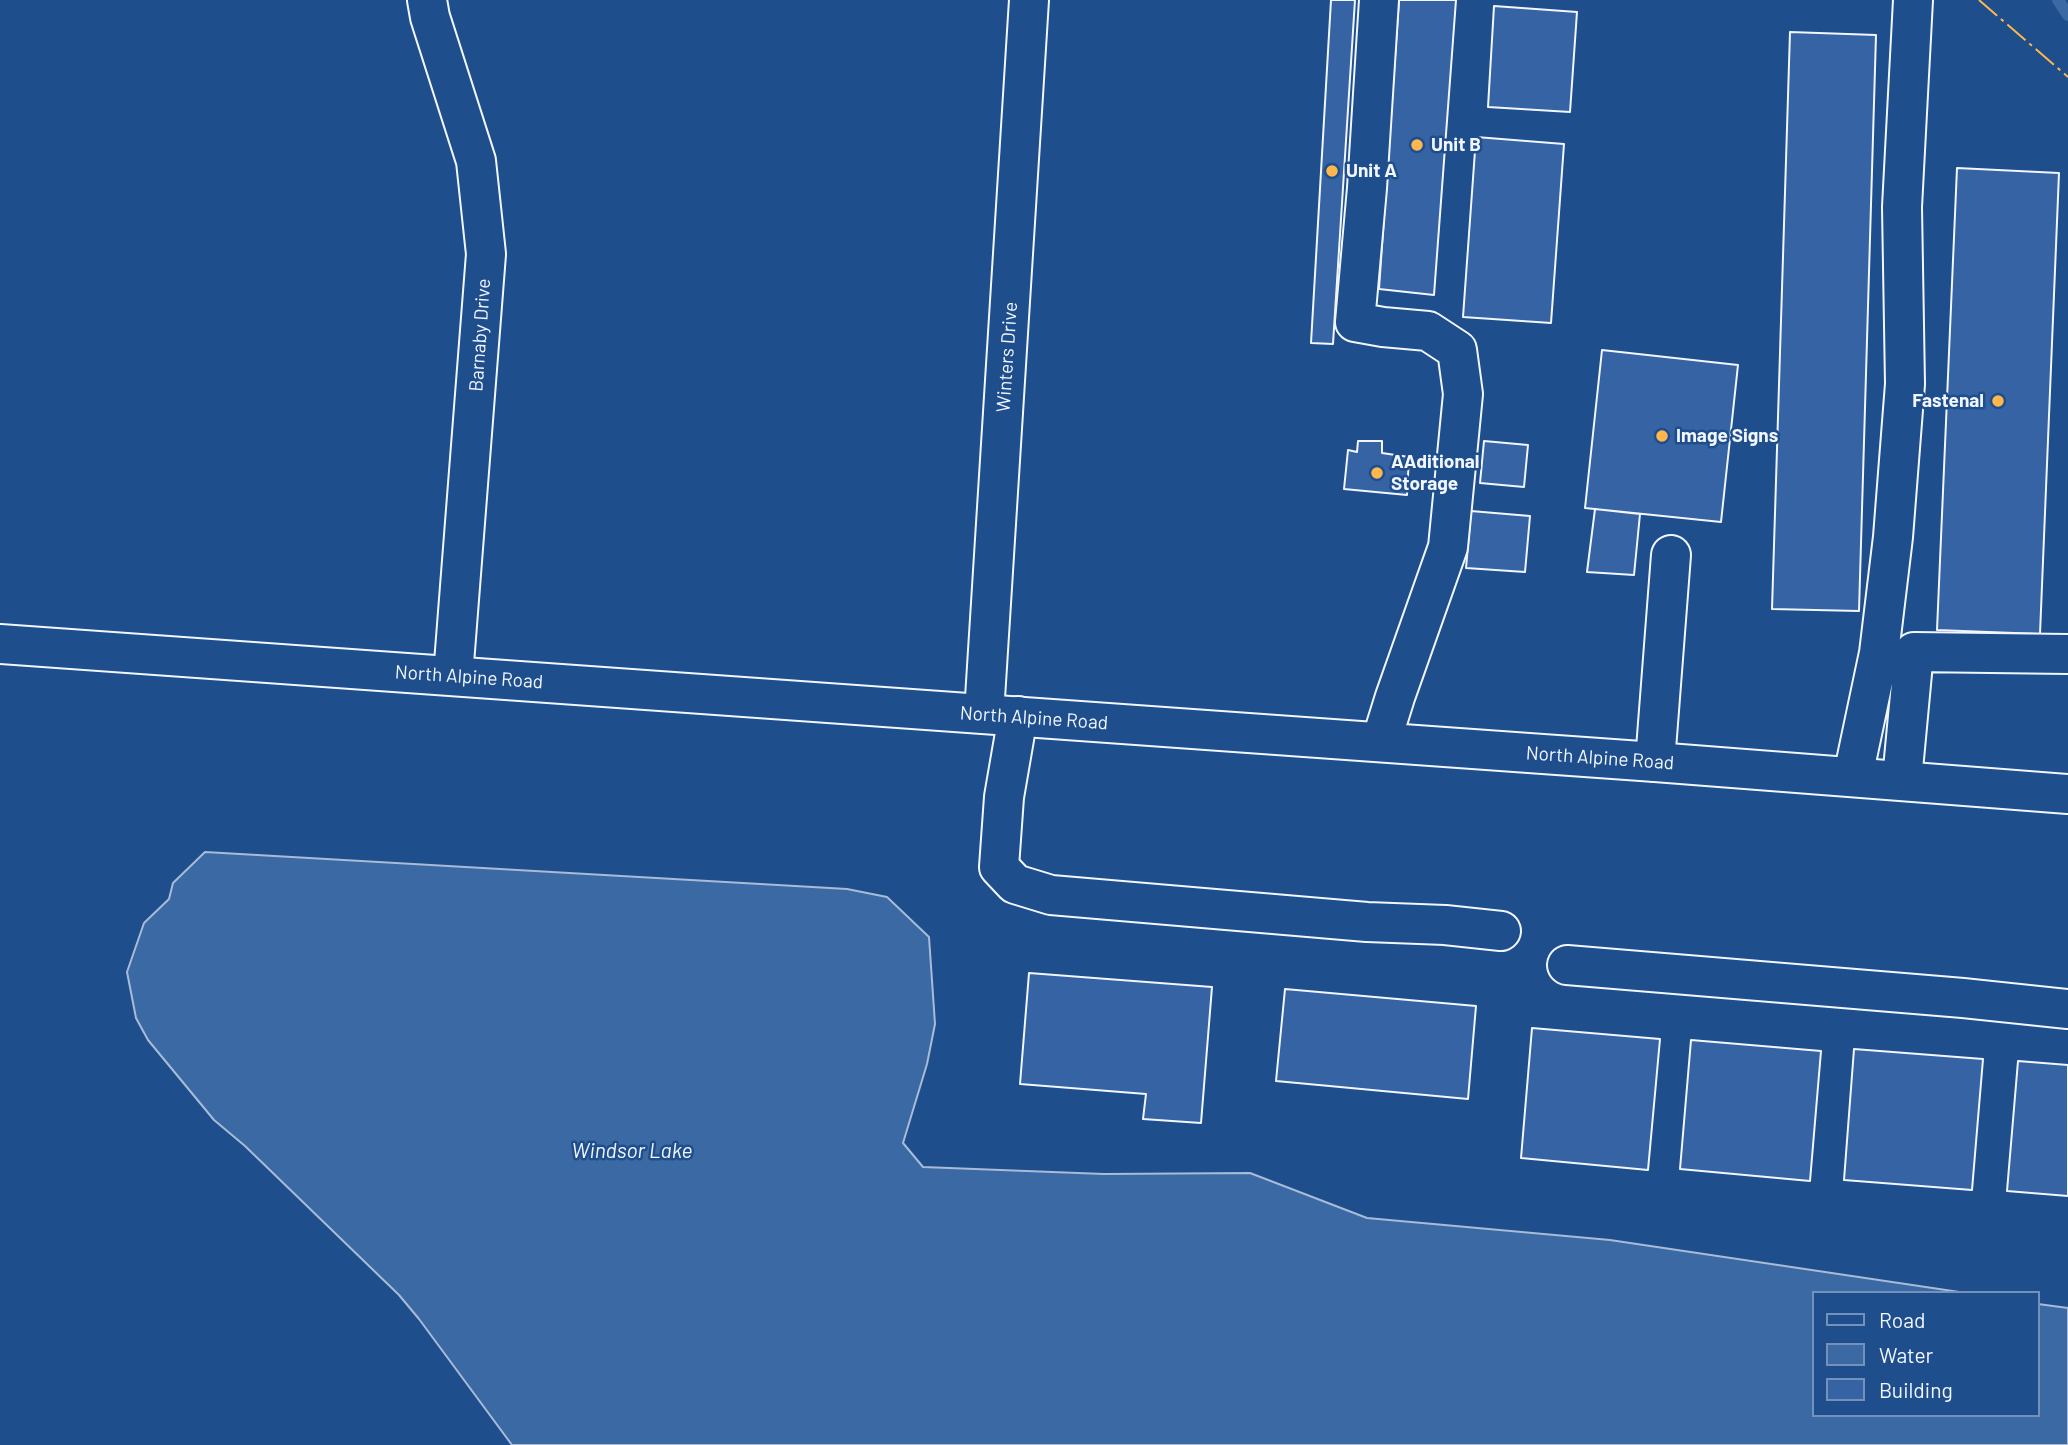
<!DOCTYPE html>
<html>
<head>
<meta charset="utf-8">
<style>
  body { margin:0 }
  #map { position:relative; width:2068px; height:1445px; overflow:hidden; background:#1f4e8c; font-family:Barlow,sans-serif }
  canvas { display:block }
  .legend { position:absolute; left:1812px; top:1291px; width:228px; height:126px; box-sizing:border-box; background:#1f4e8c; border:2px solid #7391ba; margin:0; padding:9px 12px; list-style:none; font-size:21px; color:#f2f6ff }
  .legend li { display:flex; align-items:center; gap:14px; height:35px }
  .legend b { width:35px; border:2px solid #7391ba }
</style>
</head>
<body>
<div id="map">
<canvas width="2068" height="1445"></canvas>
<ul class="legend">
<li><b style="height:9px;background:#1f4e8c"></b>Road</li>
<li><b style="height:19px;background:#3b69a3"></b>Water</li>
<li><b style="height:19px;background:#3563a3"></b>Building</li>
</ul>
</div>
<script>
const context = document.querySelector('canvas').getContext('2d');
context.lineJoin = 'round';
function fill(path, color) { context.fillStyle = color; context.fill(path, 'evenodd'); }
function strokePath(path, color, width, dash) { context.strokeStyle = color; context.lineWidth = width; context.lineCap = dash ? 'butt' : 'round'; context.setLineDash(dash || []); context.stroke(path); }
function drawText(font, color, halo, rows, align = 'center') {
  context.font = font + ' Barlow,sans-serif'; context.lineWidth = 5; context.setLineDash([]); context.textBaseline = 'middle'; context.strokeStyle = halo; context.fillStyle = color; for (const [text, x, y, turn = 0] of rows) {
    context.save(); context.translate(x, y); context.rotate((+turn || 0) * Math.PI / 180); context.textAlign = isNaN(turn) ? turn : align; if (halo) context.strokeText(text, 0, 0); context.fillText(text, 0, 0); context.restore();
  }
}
const water = new Path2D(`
  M205,852L847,889L887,897L929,937L935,1024L927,1064L903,1143L923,1167L1104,1174L1250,1173L1367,1218L1610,1240L1966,1293H1814V1415H2038V1304L2068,1308V1445H512L419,1319L399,1295L245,1146L214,1120L148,1040L136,1018L127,972L144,923L169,899L173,883Z`);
fill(water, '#3b69a3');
strokePath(water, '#a8bbd7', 2);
strokePath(new Path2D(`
  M2058,0L2068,15`), '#3b69a3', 12);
const building = new Path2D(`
  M1331,0H1355L1333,344L1311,343Z
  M1399,0H1456L1434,295L1379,289Z
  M1494,6L1577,12L1570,112L1488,107Z
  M1790,32L1876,35L1859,611L1772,609Z
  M1476,137L1564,144L1551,323L1463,317Z
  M1957,168L2059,173L2040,634L1937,630Z
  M1602,350L1738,365L1721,522L1585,508Z
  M1358,441H1382V453L1409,457L1407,495L1344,489L1348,450L1357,452Z
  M1484,441L1528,445L1524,487L1480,483Z
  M1595,509L1640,514L1634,575L1587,572Z
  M1471,511L1530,516L1525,572L1466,568Z
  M1029,973L1212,987L1201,1123L1143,1119L1146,1094L1020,1084Z
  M1285,989L1476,1006L1468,1099L1276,1081Z
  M1532,1028L1660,1039L1648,1170L1521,1158Z
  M1691,1040L1821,1051L1810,1181L1680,1169Z
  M1854,1049L1983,1059L1972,1190L1844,1180Z
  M2018,1061L2068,1065V1196L2007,1191Z`);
fill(building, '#3563a3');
strokePath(building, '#f2f6ff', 2);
const minor = new Path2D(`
  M427,0L430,17L476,161L486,254L453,676
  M1379,0L1367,188L1355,322L1383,327L1428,331L1457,350L1463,394L1448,547L1395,697L1381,742
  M984,714L1029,0
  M1018,716L1004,797L999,867L1015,884L1051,895L1367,922L1445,925L1501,931
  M1655,762L1671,555
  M1853,776L1879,653L1893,537L1905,384L1902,207L1913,0
  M1902,780L1914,652L2068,654
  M1567,965L1963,998L2068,1009`);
const major = new Path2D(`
  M0,644L1655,762L2068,794`);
strokePath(minor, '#f2f6ff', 42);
strokePath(major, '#f2f6ff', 42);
strokePath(minor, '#1f4e8c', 38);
strokePath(major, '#1f4e8c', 38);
strokePath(new Path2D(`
  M1979,0L2068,77`), '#ffb74d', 2, [24, 5, 3.5, 5]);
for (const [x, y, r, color] of [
  [1417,145,7,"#ffb74d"],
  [1332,171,7,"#ffb74d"],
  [1998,401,7,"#ffb74d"],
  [1662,436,7,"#ffb74d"],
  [1377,473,7,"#ffb74d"]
]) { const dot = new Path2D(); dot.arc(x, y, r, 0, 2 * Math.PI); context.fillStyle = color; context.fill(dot); strokePath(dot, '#1f4e8c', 2.5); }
drawText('bold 19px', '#f2f6ff', '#1f4e8c', [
  ["Unit B",1431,145],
  ["Unit A",1346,171],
  ["Fastenal",1984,401,"right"],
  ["Image Signs",1676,436],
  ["AAditional",1391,462],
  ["Storage",1391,484]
], 'left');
drawText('19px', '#f2f6ff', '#1f4e8c', [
  ["Barnaby Drive",480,335,-86],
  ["Winters Drive",1007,357,-86],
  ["North Alpine Road",469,677,4],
  ["North Alpine Road",1034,718,4],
  ["North Alpine Road",1600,758,4]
]);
drawText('italic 21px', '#f2f6ff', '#1f4e8c', [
  ["Windsor Lake",632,1151]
]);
</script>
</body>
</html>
